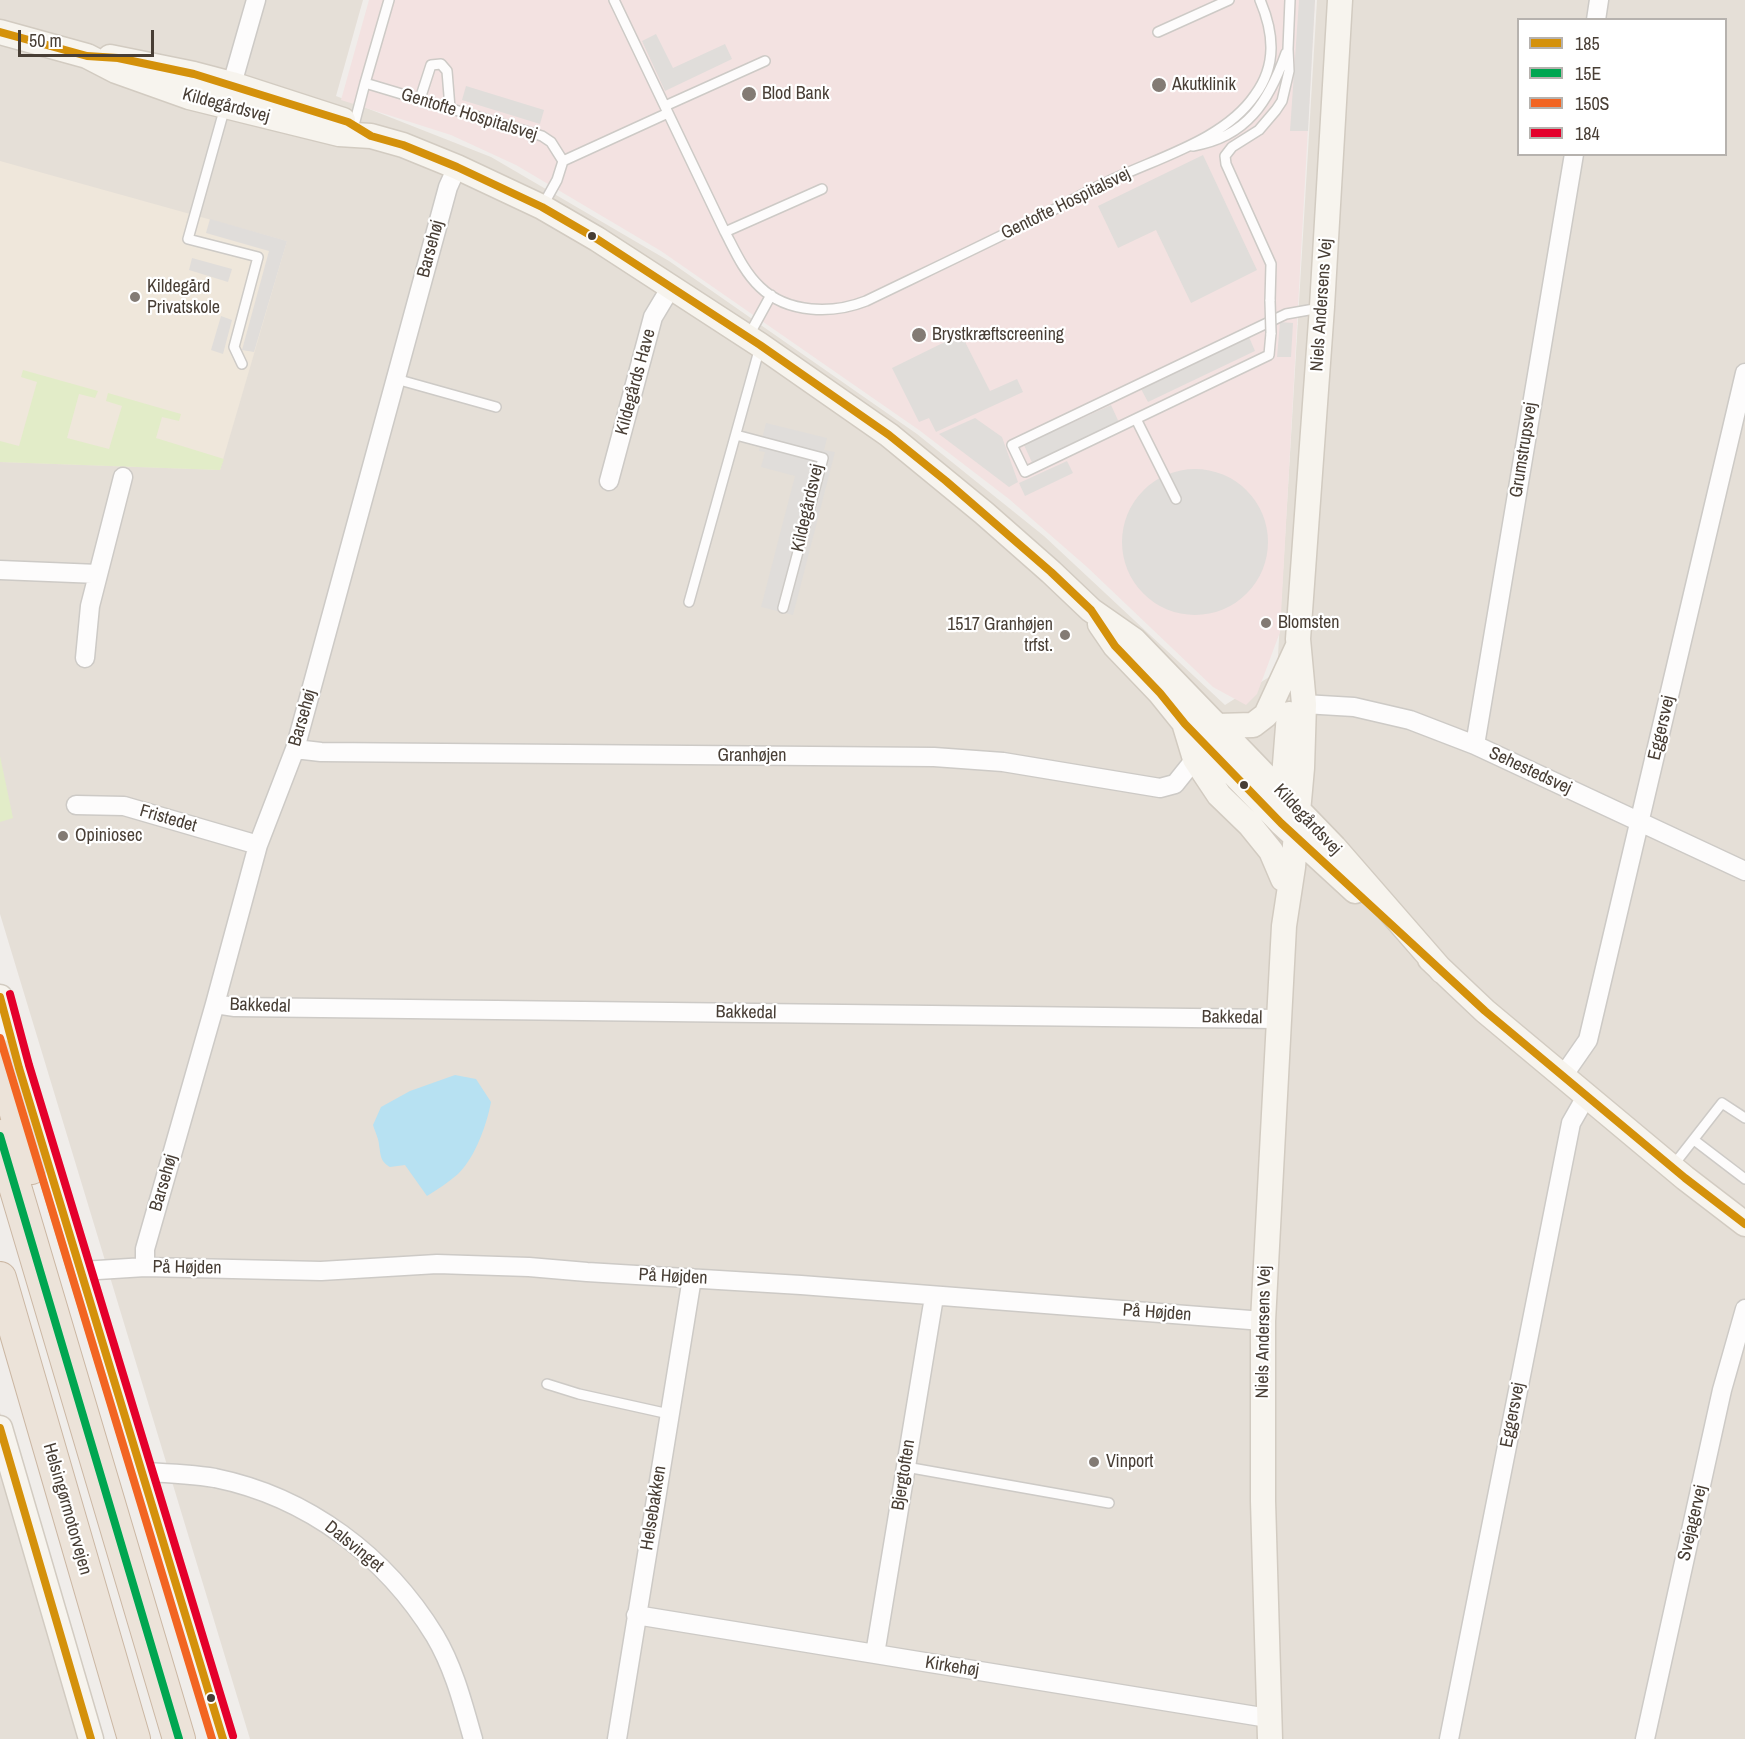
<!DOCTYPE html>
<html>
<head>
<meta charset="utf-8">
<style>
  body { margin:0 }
  #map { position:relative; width:1745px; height:1739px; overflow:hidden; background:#f0edea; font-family:"Archivo Narrow",sans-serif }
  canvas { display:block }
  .legend { position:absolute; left:1517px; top:18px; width:210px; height:138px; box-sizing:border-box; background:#fff; border:2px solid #b6b2ae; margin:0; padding:8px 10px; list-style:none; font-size:18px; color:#483e35 }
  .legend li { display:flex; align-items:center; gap:12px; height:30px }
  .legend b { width:30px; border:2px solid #b6b2ae }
  .scale { position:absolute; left:18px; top:30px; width:136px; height:27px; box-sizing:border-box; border:3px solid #483e35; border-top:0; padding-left:8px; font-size:18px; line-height:21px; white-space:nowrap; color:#483e35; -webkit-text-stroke:4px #fff; paint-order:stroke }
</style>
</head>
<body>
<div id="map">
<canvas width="1745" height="1739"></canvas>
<ul class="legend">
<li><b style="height:8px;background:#d4910b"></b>185</li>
<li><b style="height:8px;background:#00a651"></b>15E</li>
<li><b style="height:8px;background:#f26522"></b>150S</li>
<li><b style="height:8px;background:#e4002b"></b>184</li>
</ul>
<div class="scale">50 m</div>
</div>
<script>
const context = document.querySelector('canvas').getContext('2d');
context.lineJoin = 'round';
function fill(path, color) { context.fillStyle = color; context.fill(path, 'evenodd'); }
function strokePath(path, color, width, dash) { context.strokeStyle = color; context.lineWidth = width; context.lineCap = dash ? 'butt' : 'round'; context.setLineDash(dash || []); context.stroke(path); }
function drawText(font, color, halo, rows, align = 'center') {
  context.font = font + ' "Archivo Narrow",sans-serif'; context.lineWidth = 4.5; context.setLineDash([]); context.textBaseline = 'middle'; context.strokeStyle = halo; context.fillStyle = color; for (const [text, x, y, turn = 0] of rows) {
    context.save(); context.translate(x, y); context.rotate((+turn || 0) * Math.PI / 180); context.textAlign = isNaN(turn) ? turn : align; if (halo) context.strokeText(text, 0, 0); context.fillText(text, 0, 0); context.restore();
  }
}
fill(new Path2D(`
  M0,0H363L336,96L491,157L669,261L917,434L1044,536L1225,705L1277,672L1317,0H1745V1739H250L0,914ZM1518,20H1726V154H1518Z
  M0,1412L88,1739H0Z`), '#e5dfd7');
fill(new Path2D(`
  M0,161L287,241L220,470L0,462Z`), '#efe7db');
fill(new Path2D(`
  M369,0H1315L1280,632L1257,694L1246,705L1213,687L1087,567L1009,499L919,430L661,251L516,165L451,135L341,100Z`), '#f3e2e1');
fill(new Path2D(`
  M23,370L98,391L95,398L79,394L67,438L109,449L122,406L106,401L108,393L181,414L179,421L162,417L156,438L224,459L220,470L0,462V441L19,446L37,382L21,377Z
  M0,756L13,818L0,822Z`), '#e2ecc8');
fill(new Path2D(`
  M1299,0H1315L1308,131H1290Z
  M656,34L673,68L725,44L732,59L665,91L642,41Z
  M466,86L544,110L540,124L462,100Z
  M1203,155L1257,270L1191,303L1156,230L1118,248L1098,206Z
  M210,219L287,241L254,352L242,350L269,251L206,233Z
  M192,258L232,269L228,282L189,270Z
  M221,316L232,320L223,354L211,350Z
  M1280,322L1293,323L1291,357H1277Z
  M961,334L990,391L1017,379L1023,392L936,432L929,418L919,422L892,368Z
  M1249,337L1255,351L1148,402L1141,389Z
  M1111,405L1122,429L1035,469L1024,445Z
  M975,418L1002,437L1018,482L1009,487L939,434Z
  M766,423L827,438L824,450L835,452L793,615L761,607L795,476L761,467L765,452L759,451Z
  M1067,461L1073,473L1025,496L1019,483Z
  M1122 542a73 73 0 1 1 146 0a73 73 0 1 1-146 0Z`), '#e0ddda');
fill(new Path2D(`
  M455,1075L476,1079L491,1102C487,1124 475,1158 458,1174C449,1182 438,1189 427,1196L405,1165L390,1167C380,1161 381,1156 379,1145C379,1139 375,1132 373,1125L381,1107L410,1091Z`), '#b7e1f2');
const lane = new Path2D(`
  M389,0L365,83L542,136L551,142L563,161
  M614,0L725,232C735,251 744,272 760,287C788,314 833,314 866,301C924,273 981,246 1039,217C1061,207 1082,194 1103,184C1152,159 1223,142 1255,95C1277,65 1274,33 1260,0
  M1158,32L1229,0
  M420,99L431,65L441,64L447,71L450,108
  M665,106L765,61
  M225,107L188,239L258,257L234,347L242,364
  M354,125L365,83
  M1193,146C1247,137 1269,101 1286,53
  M563,161L668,113
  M542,207L557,180L563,161
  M725,232L822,189
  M1270,301L1271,264L1226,164L1225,156L1232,147L1259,130L1276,110L1282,101L1289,71L1288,49L1290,0
  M1271,333L1269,355L1025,472L1012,445L1286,314L1320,308
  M748,337L771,295
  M396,379L496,407
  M1136,419L1176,499
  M736,435L823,458L783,608
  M689,602L760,347
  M1694,1140L1745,1179
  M1672,1167L1722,1103L1745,1118
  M547,1384L579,1394L669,1414
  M906,1467L1109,1503`);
const street = new Path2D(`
  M1596,20L1599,0
  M232,84L256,0
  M609,481L653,317L671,287
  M0,570L98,574
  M85,658L90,606L123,477
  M1304,704L1354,707L1410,720L1475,745L1745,871
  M1475,745L1574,154
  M295,749L321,752L934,757L1003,762L1160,788L1175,784L1195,759
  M76,805L124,806L258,845
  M215,1004L235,1007L1278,1019
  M1563,1076L1588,1040L1745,373
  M145,1267V1249L215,1004L258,845L295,749L448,187L457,167
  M82,1271L145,1267L321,1271L437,1264L529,1267L587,1272L801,1285L1263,1321
  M142,1472C166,1473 191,1474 215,1478C308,1497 386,1556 435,1636C454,1668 463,1704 473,1739
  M636,1615L1268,1718
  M875,1654L934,1297
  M617,1739L692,1278
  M1449,1739L1571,1123L1587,1095
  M1645,1739L1722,1390L1745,1309`);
const secondary = new Path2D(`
  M0,32L87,56L116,71L189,97L339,134L371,136L403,145L457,167L542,207L597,239L760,345L889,435L984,513L1051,572L1091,610L1134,640L1334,847L1442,971
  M110,57L194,74L232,84L343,120
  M1100,624L1115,646L1160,693L1185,724L1281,823L1355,891
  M1185,726L1195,759L1219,795L1250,825L1271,851L1283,879
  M1217,726L1253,725L1266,715L1297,648
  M1282,802L1289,714
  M1430,959L1485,1011L1685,1178L1745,1224
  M0,997L19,1068L223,1739
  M0,1428L91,1739
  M1270,1739L1263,1501V1321L1284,926L1293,867L1302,768L1304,704L1298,639L1322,307L1340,0`);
const highway = new Path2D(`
  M0,1055L31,1168
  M0,1136L179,1739
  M0,1278L134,1739`);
strokePath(lane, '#cdcac6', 12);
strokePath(street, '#cdcac6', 21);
strokePath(secondary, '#d2cbc1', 27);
strokePath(highway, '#cbb7a3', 34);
strokePath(lane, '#fdfcfc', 9);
strokePath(street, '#fdfcfc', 18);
strokePath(secondary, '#f7f4ee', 24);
strokePath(highway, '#ece3d9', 32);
const laneBridge = new Path2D(`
  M1270,301L1271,333`);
strokePath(laneBridge, '#cdcac6', 12, []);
strokePath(laneBridge, '#fdfcfc', 9);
strokePath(new Path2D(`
  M0,32L87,56L118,58L194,74L348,122L371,136L403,145L457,167L542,207L597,239L760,345L889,435L946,481L1051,572L1091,610L1115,646L1160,693L1185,724L1281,823L1485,1011L1685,1178L1745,1224
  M0,997L19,1068L223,1739
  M0,1428L91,1739`), '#d4910b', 8);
strokePath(new Path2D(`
  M0,1136L179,1739`), '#00a651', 8);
strokePath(new Path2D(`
  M0,1038L212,1739`), '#f26522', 8);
strokePath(new Path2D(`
  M10,994L29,1065L233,1736`), '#e4002b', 8);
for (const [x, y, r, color] of [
  [1159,85,8,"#837b74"],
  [749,94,8,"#837b74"],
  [592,236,5,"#483e35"],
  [135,297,6,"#837b74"],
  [919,335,8,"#837b74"],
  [1266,623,6,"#837b74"],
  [1065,635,6,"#837b74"],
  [1244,785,5,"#483e35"],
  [63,836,6,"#837b74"],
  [1094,1462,6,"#837b74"],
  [211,1698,5,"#483e35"]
]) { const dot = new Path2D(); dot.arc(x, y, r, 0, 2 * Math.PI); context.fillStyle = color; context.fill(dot); strokePath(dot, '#fff', 2); }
drawText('18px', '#483e35', '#fff', [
  ["Akutklinik",1172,85],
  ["Blod Bank",762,94],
  ["Kildegård",147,287],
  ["Privatskole",147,308],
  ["Brystkræftscreening",932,335],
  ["Blomsten",1278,623],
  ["1517 Granhøjen",1053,625,"right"],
  ["trfst.",1053,646,"right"],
  ["Opiniosec",75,836],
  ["Vinport",1106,1462]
], 'left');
drawText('18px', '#483e35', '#fff', [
  ["Kildegårdsvej",226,106,15],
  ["Gentofte Hospitalsvej",469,115,17],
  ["Gentofte Hospitalsvej",1066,204,-26],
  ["Barsehøj",431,249,-75],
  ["Niels Andersens Vej",1322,305,-86],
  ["Kildegårds Have",636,382,-75],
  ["Grumstrupsvej",1524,450,-81],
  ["Kildegårdsvej",808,508,-77],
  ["Barsehøj",303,718,-74],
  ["Eggersvej",1662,728,-77],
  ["Granhøjen",752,756],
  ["Sehestedsvej",1530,771,25],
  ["Fristedet",168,819,16],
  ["Kildegårdsvej",1307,820,47],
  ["Bakkedal",260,1006,2],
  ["Bakkedal",746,1013,1],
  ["Bakkedal",1232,1018,1],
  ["Barsehøj",164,1183,-74],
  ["På Højden",187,1268,1],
  ["På Højden",673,1277,3],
  ["På Højden",1157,1313,4],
  ["Niels Andersens Vej",1264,1332,-89],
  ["Eggersvej",1513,1415,-79],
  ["Bjergtoften",904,1475,-81],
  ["Helsebakken",654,1508,-81],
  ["Helsingørmotorvejen",67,1509,74],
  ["Svejagervej",1693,1523,-77],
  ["Dalsvinget",354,1547,39],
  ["Kirkehøj",952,1667,9]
]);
</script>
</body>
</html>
